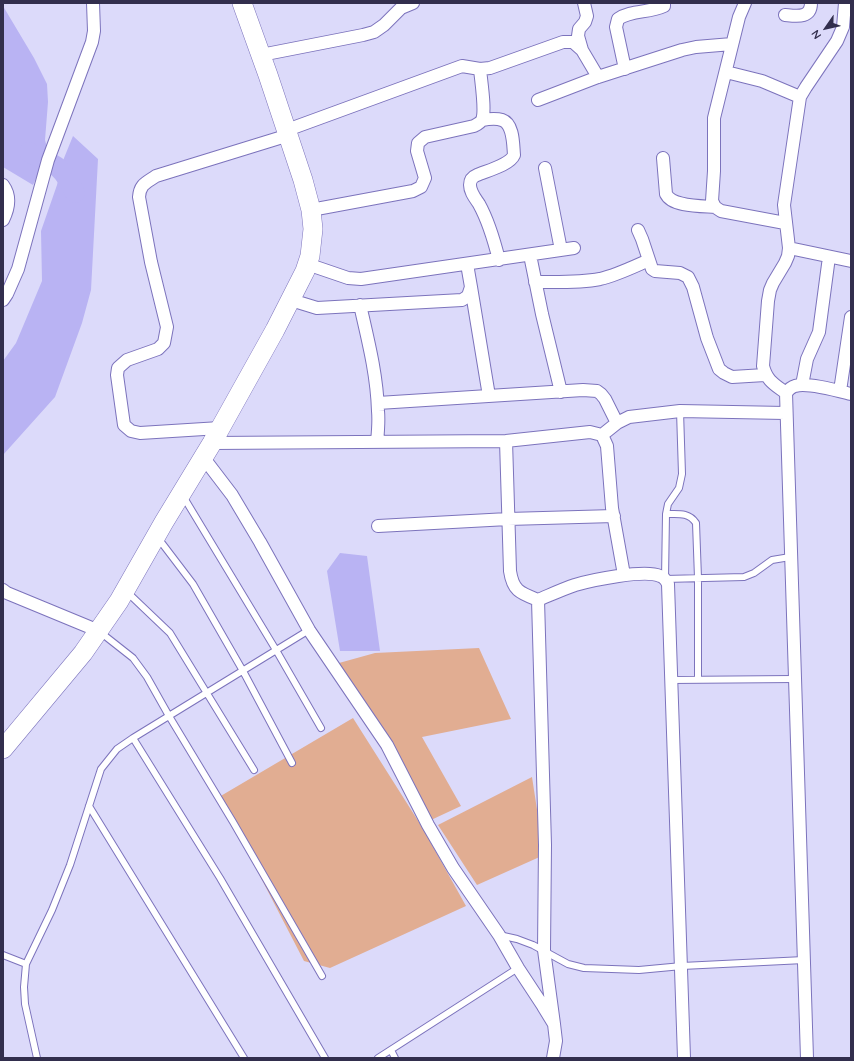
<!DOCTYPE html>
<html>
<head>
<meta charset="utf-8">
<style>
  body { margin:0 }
  #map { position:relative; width:854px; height:1061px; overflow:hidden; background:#dcdafa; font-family:Quicksand,sans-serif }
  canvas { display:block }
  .frame { position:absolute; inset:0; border:4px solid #322e4d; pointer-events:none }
  .north { position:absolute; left:806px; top:8px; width:40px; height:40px; -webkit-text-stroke:3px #dcdafa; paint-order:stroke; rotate:236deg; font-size:11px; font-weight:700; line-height:16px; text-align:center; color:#322e4d }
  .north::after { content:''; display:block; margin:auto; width:14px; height:18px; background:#322e4d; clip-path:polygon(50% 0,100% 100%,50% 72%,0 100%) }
</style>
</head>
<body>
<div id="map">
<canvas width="854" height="1061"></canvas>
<div class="frame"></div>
<div class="north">N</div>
</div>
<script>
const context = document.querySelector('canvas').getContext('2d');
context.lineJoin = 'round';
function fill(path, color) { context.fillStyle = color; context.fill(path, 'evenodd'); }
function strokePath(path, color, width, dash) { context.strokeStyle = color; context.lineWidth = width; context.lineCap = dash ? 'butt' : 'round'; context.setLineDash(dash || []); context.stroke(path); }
fill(new Path2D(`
  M479,648L511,719L422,737L461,806L431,820L350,691L339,663L375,653Z
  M353,718L422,827L466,906L330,968L304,961L219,797Z
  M532,777L544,855L477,885L438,825Z`), '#e1ad92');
fill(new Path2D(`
  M3,6L34,58L47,84L48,102L45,140L48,151L33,185L3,167Z
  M73,136L98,159L91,290L82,323L55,397L3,455V361L16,343L42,281L41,231L57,185L62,163Z
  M340,553L367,556L380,651H340L327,571Z`), '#b9b3f3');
strokePath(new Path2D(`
  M29,152L32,154C57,165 63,167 75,193`), '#b9b3f3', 20);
const service = new Path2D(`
  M680,411L682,474L679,488L668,504L666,514L665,579L744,577L754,573L772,560L790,557
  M183,496L276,650L321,728
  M666,514C678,514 689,512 696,523L698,578V680
  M158,538L193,584L243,671L292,763
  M127,592L170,633L254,770
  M100,632L133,658L147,677L169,716L233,822L322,976
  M671,680L794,679
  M133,738L220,878L325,1058
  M89,806L244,1058
  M499,935L517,939L533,945L568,964L584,968L639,970L682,966L804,960
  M3,955L26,964
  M391,1050L395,1058
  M37,1058L25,1004L24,987L26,964L52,910L70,865L101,769L117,749L133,738L309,630
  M378,1058L518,968`);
const minor = new Path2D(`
  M745,3L739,17L714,118V171L712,201L715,207L721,211L785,223
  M785,15C796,16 811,19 811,3
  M582,50L578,36L579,29L585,22L587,16L584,3
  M261,55L363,35L374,32L384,25L401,8L413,3
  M625,69L616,27L618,19C631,10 649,13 664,6V3
  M726,72L762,81L800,97
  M538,100L598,77L682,50L696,47L732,44
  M482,120C488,119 496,118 502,120C514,124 513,145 514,155C510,165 486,171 477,175C472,177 470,180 470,185C470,192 475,198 479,204C489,222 494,240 499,260
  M287,130L462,66L480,69L490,68L563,42H573L582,50L598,77
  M663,158L666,194C672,207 702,206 715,207
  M545,168L561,250
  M3,185C11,196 9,208 3,220
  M311,210L413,191L421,187L425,178L417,151L418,143L425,137L474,126C478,124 480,123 482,120C486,111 481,81 480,69
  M638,230L642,239L652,269L655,271L680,273L688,277L693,287L707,338L719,369L724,373L732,377L765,375
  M789,248L851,261
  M530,255L542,314L561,392
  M307,264L348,278L361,279L574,248
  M535,282C557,282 579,283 600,279C617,275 633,267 649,260
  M471,287L489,396
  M3,300L7,294L18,269L48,160L92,42L94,31L93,3
  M291,300L317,308L462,300L468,296L471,287L467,264
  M360,305C368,340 377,375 378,411C379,421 378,432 377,442
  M802,385L807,359L819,332L829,257
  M840,391L851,317
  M786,393C774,384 767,381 763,366L768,301L770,290L773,283L785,263L788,256L789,248L784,205L800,97L806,87L837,41L843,27L845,3
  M378,403L583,390L597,391L601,394L605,399L617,423
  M220,428L140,433L131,431L124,425L117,375L118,368L127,360L158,349L164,343L167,327L151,262L139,197C140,184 146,183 156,176L289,135
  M602,435L617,423L629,417L680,411L785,413
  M506,441L510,571C513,591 520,593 538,600
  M212,443L506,441L590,432L602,435L607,446L612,508L624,575
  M203,457L232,495L260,542L309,630L387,745L428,825L453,868L499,935L518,968L543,1006L554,1024L556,1041L553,1058
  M378,526L508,519L614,516
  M3,590L7,593L99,631
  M554,1024L544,950L545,845L538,600C550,595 563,589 575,585C592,580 645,569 660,576C664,577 666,580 668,584L684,1058
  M807,1058L786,393C789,389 791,387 795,386C807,382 839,391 851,394`);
const primary = new Path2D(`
  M3,749L83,653L119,601L164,522L212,443L275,330L305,271L310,256L313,229L311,210L303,180L268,75L242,3`);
strokePath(service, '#7c73bc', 8);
strokePath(minor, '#7c73bc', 14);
strokePath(primary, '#7c73bc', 20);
strokePath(service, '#fff', 6);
strokePath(minor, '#fff', 12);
strokePath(primary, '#fff', 19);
</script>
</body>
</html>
